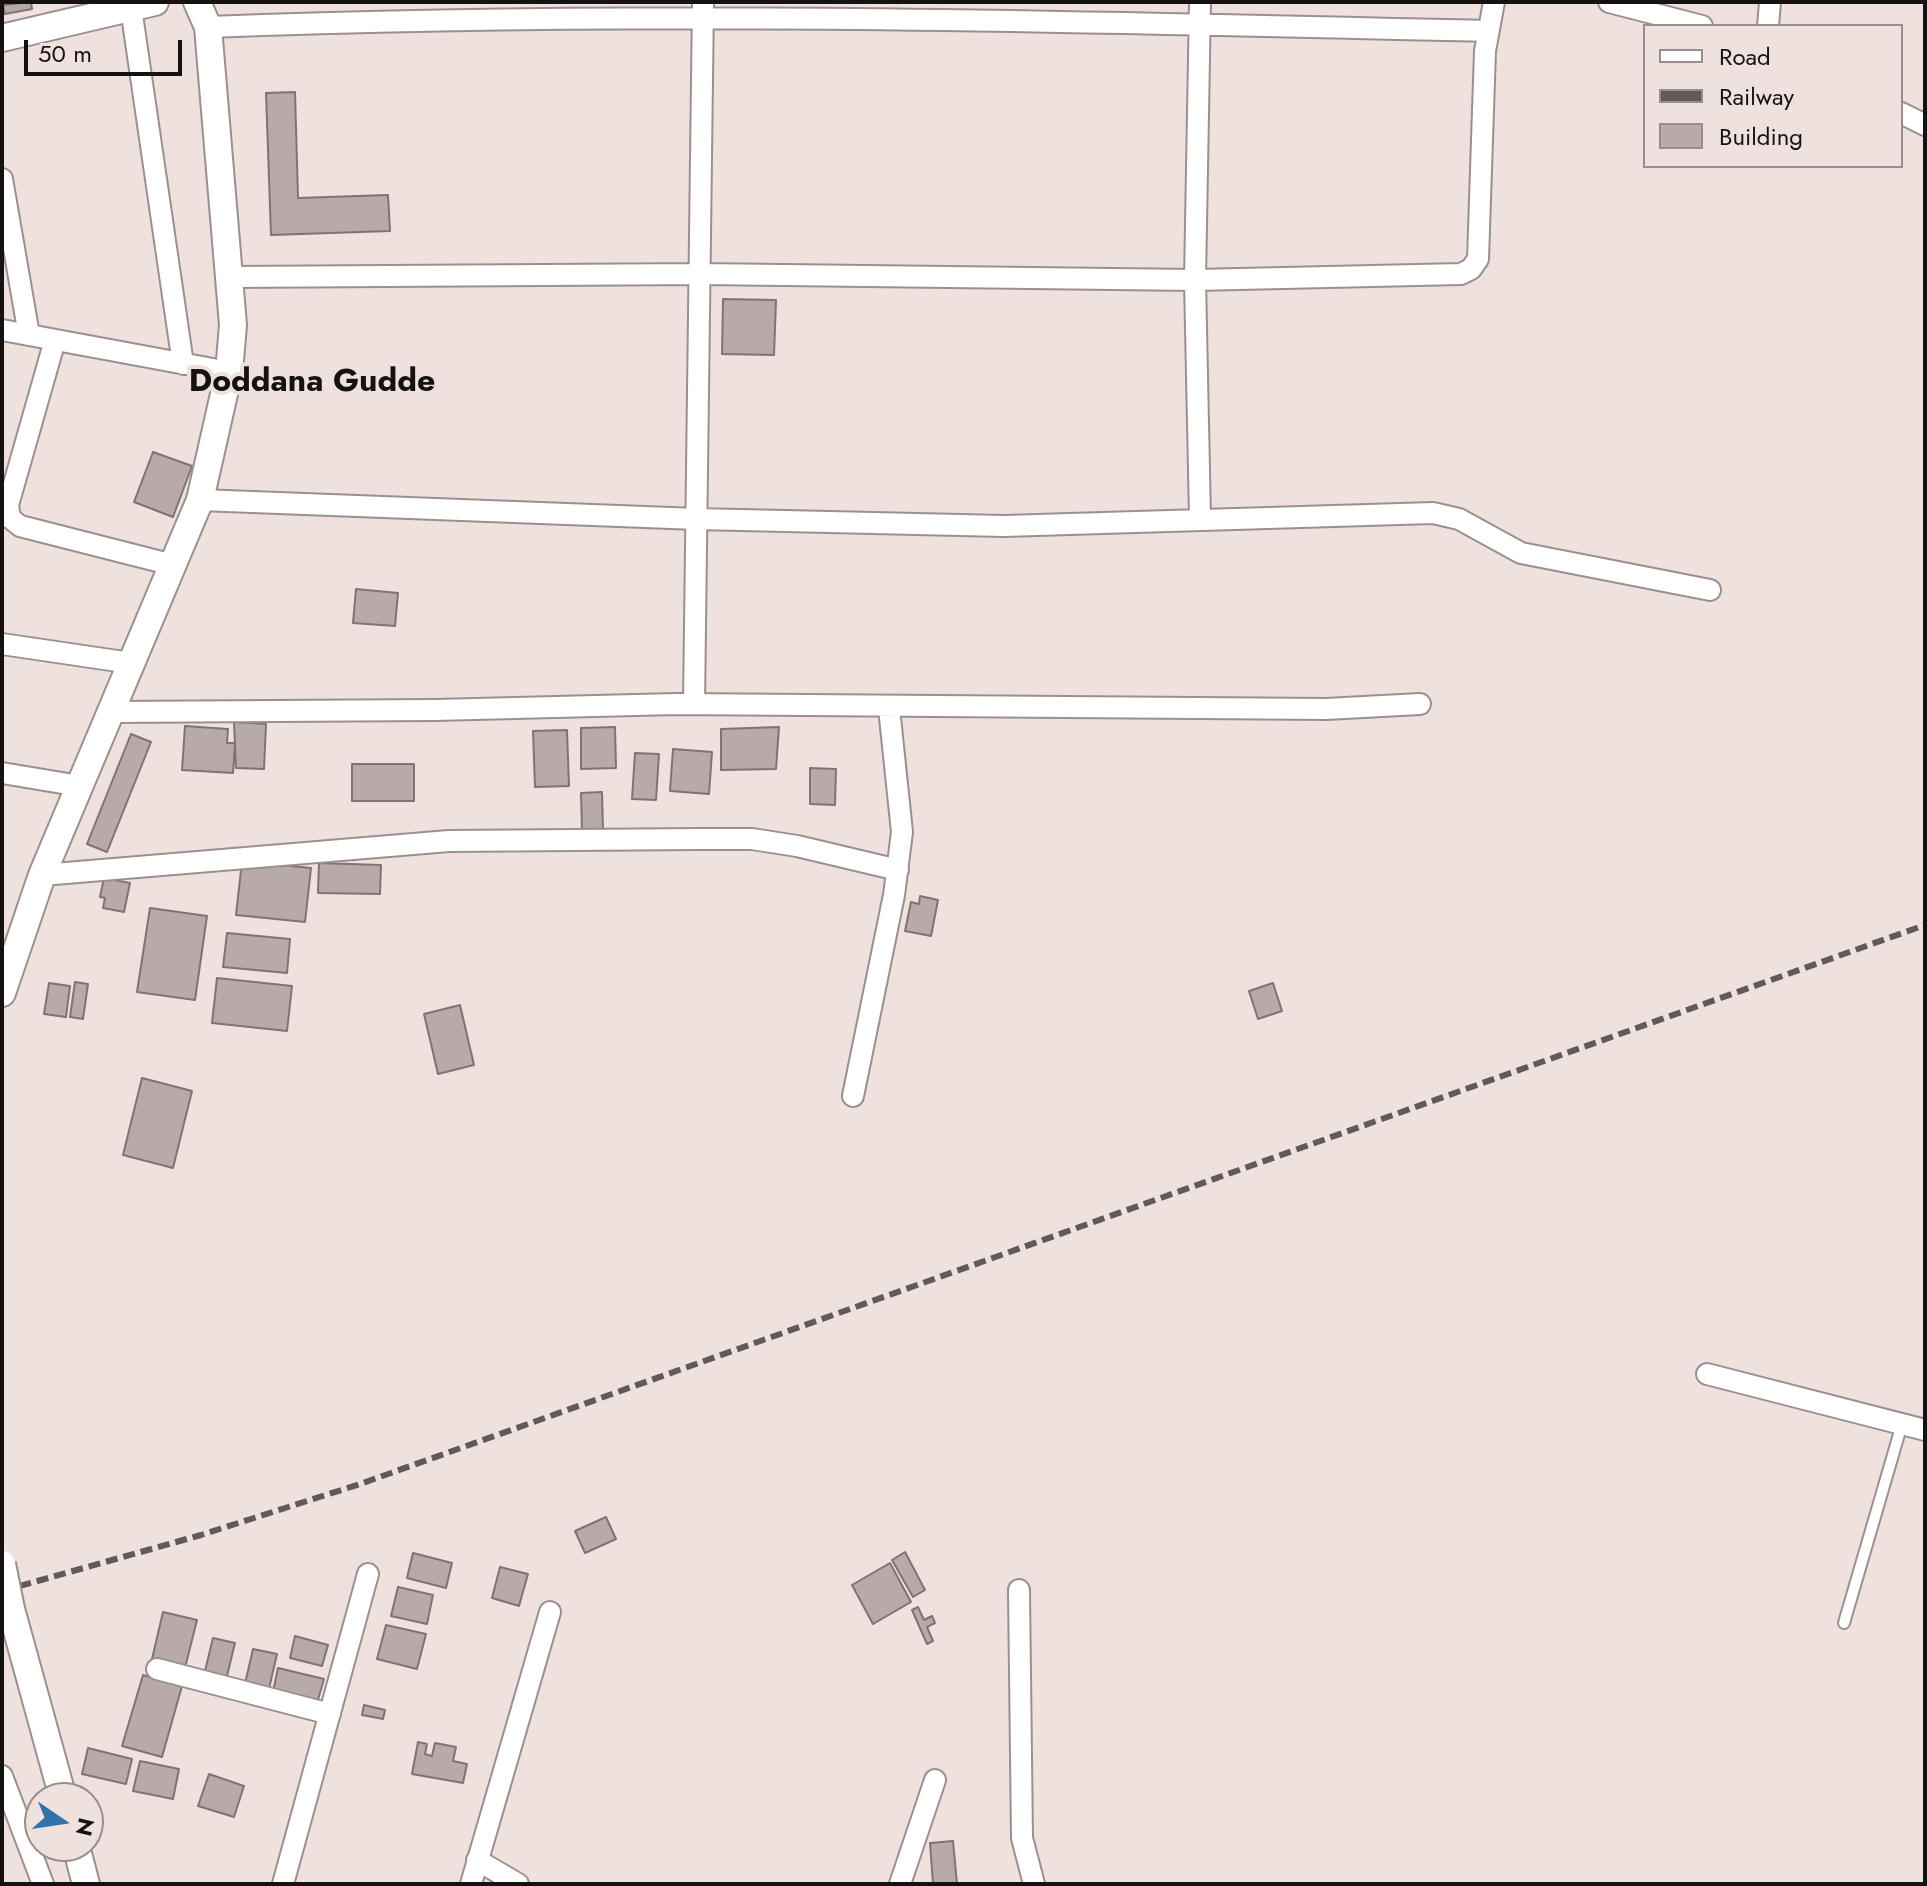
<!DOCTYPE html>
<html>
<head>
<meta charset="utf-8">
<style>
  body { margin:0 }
  #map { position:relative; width:1927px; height:1886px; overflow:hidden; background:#eee1de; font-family:Jost,sans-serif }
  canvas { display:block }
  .frame { position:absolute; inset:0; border:4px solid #161211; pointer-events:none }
  .legend { position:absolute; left:1643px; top:24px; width:260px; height:144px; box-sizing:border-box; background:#eee1de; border:2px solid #988e8c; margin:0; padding:10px 14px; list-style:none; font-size:24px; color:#161211 }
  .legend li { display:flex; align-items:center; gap:16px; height:40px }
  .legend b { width:40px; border:2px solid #988e8c }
  .north { position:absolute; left:24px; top:1782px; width:80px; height:80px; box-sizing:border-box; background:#eee1de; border:2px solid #988e8c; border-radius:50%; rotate:103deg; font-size:22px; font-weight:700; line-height:32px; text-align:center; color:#161211 }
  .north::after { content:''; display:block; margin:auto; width:28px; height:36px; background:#3272a8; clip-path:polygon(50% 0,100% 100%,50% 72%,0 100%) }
  .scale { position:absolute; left:24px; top:40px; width:158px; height:36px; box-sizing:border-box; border:4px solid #161211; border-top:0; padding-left:10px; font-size:24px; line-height:28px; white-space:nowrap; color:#161211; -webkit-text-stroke:6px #eee1de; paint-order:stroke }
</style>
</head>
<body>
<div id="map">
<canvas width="1927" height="1886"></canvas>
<div class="frame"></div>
<ul class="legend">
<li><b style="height:10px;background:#fff"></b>Road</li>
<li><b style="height:10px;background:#625a59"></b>Railway</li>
<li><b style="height:22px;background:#b7aaa8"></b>Building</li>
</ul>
<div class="north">N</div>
<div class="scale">50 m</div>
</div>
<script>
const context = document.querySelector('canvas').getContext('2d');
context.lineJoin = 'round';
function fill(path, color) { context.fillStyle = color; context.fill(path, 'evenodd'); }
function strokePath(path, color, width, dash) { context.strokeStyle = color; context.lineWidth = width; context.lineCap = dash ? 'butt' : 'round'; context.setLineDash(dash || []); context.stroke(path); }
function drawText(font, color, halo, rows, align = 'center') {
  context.font = font + ' Jost,sans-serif'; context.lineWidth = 8; context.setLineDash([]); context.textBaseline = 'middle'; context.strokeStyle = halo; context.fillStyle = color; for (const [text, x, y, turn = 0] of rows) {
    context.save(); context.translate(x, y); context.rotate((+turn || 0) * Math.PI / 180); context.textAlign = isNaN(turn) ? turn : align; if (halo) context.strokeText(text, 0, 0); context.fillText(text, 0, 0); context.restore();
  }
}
const building = new Path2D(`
  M31,2L32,9L5,14L3,5Z
  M295,92L298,198L388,195L390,231L271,235L266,93Z
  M723,299L776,300L774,355L722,354Z
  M153,452L192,466L173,517L134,502Z
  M356,589L398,593L395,626L353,623Z
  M234,722L266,724L264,769L236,768Z
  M185,726L228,729L227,743H235L233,773L182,770Z
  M615,727L616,768L581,769V728Z
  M779,727L776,769L721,770V729Z
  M567,730L569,786L535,787L533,731Z
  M131,734L151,742L107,852L87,844Z
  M673,749L712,752L709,794L670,791Z
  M635,753L659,754L656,800L632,799Z
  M352,764H414V801H352Z
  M810,768L836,769L835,805L810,804Z
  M602,792L603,830L582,831L581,793Z
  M242,861L311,868L305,922L236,915Z
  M319,863L381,865L380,894L318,893Z
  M104,878L130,883L124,912L103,908L105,898L100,897Z
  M920,896L938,900L931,936L905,931L911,902L919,904Z
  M150,908L207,916L195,1000L137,992Z
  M227,933L290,939L287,973L223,967Z
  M217,978L292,986L287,1031L212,1023Z
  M75,982L88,984L83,1019L70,1017Z
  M49,983L70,986L66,1017L44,1014Z
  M1273,983L1282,1011L1258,1019L1249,991Z
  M460,1005L474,1065L438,1074L424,1014Z
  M142,1078L192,1091L173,1168L123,1155Z
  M606,1517L616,1539L585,1553L575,1531Z
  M905,1552L925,1590L913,1597L892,1560Z
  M413,1553L452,1563L446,1588L407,1578Z
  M890,1563L911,1602L873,1624L852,1585Z
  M500,1567L528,1574L519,1606L492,1598Z
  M398,1587L433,1595L427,1624L391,1616Z
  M918,1607L924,1620L932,1616L935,1623L927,1627L933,1641L927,1644L912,1610Z
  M163,1612L197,1620L185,1668L152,1659Z
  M386,1625L426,1634L417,1669L377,1659Z
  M295,1636L328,1645L322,1666L290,1658Z
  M213,1638L235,1643L226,1680L204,1675Z
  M253,1649L277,1654L268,1693L244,1688Z
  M278,1668L324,1679L317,1703L273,1692Z
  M143,1675L182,1686L162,1757L122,1746Z
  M364,1705L385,1710L383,1719L362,1715Z
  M418,1742L427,1744L425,1754L432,1756L435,1743L456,1747L453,1761L467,1764L463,1783L412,1774Z
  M88,1748L132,1759L126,1784L82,1774Z
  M140,1761L179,1769L173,1799L133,1791Z
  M209,1774L244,1786L234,1817L198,1806Z
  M953,1841L957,1884H933L930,1843Z`);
fill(building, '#b7aaa8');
strokePath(building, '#807473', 2);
const lane = new Path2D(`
  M1844,1623L1902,1424`);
const street = new Path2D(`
  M1200,2L1195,280L1200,518
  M1609,2L1702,26
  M131,8L183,364
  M1768,26L1770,2
  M208,27C633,10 1062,21 1488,31
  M1901,113L1925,125
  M2,179L29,335
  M229,277L701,274L1195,280L1461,274L1471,269L1478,259L1485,51L1494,2
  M2,330L229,372
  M55,340L8,505L10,518L20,526L173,565
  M200,500L697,519L1004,526L1433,513L1459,519L1521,553L1710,590
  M2,644L131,663
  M694,704L703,2
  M111,712L435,710L676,704L1326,709L1420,704
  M2,773L80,786
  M42,875L449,841L698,839H752L797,846L898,870
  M853,1096L894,895L902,832L889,708
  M1707,1374L1925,1430
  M1019,1590L1022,1838L1034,1884
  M157,1669L330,1714
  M2,1776L43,1884
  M477,1860L518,1884
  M283,1884L368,1574
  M471,1884L550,1612
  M900,1884L935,1780`);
const secondary = new Path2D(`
  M2,38L155,2
  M2,993L42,875L200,500L229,372L233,325L208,27L197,2
  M11,1609L63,1798
  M76,1846L86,1884`);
strokePath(lane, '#9c908e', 14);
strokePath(street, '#9c908e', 24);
strokePath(secondary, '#9c908e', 30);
strokePath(lane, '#fff', 10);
strokePath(street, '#fff', 20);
strokePath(secondary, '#fff', 26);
strokePath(new Path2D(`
  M2,1591L201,1535L360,1484L1925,925`), '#625a59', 6, [12, 6]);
const secondaryBridge = new Path2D(`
  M2,1564L11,1609`);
strokePath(secondaryBridge, '#9c908e', 30, []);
strokePath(secondaryBridge, '#fff', 26);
drawText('bold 32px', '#161211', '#eee1de', [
  ["Doddana Gudde",312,383]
]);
</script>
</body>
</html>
